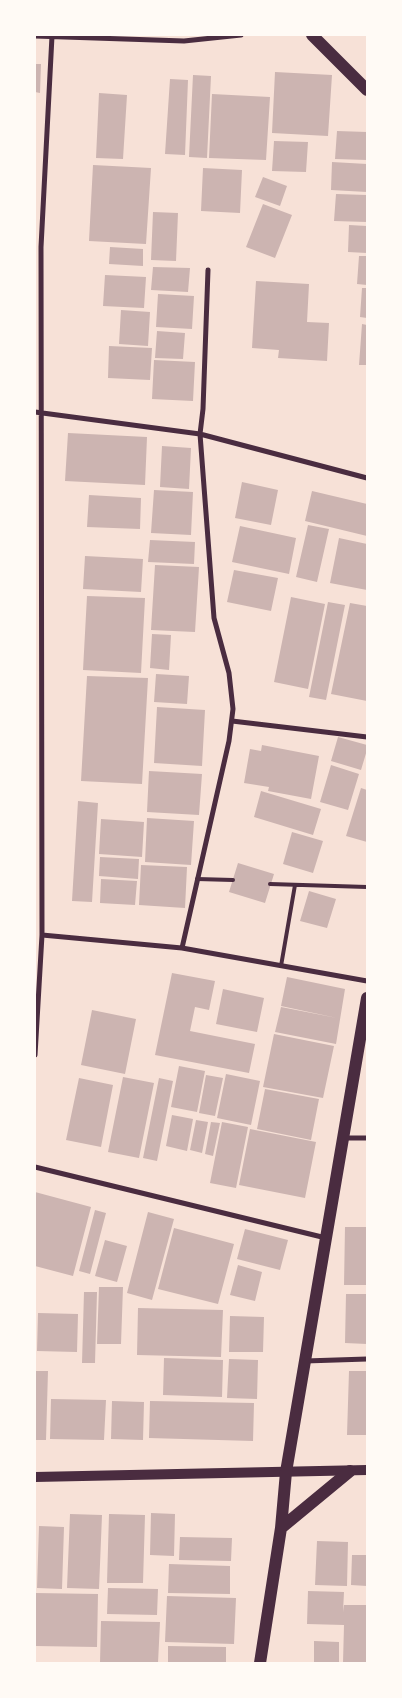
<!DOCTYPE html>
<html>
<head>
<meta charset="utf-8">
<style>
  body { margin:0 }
  #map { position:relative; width:402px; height:1698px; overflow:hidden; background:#f7e1d7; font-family:"PT Sans Narrow",sans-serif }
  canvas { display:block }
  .frame { position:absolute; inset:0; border:36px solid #fffaf5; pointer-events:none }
</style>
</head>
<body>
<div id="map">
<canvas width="402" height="1698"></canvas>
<div class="frame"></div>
</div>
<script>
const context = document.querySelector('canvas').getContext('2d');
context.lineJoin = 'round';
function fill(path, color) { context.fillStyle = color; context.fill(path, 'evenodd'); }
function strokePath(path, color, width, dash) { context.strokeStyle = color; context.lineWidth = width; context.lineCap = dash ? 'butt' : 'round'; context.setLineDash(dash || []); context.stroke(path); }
fill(new Path2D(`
  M35,64H41L40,93L35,92Z
  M275,72L332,75L328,136L272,133Z
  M193,75L211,76L207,158L189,157Z
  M170,79L188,80L185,155L165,154Z
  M99,93L127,95L123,159L96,158Z
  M212,94L270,97L266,160L209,158Z
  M337,131L367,132V160L335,159Z
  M274,141L308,142L306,172L272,171Z
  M332,162L367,164V192L331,190Z
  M93,165L151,168L146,244L89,241Z
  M203,168L242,170L240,213L201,211Z
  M263,177L287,186L280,206L255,197Z
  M336,194L367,195V222L334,221Z
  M263,204L292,215L275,258L246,247Z
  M153,212L178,213L176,261L151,260Z
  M349,225L367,226V253L348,252Z
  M110,247L143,249V266L109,264Z
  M359,256H367V285L357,284Z
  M153,267L190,268L188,292L151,290Z
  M105,275L146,277L144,308L103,306Z
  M256,281L309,284L307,322L329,323L327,361L278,358L279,350L252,348Z
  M362,288H367V318L360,317Z
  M158,294L194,296L192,329L156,327Z
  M121,310L150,312L148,346L119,344Z
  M362,324L367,325V365H359Z
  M157,331L185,333L183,359L155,358Z
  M109,346L152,348L150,380L108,378Z
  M154,360L195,362L193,401L152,399Z
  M68,433L147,437L145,485L65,481Z
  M162,446L191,448L189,489L160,487Z
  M242,482L278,490L271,525L235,518Z
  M154,490L193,492L191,535L151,533Z
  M312,491L367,504V536L305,521Z
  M89,495L141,498L140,529L87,527Z
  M308,525L329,529L317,582L296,577Z
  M240,526L296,538L289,574L232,562Z
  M339,538L367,544V590L330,583Z
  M150,540L195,542L194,564L148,562Z
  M85,556L143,559L141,592L83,589Z
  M155,565L199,567L195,632L151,630Z
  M234,570L278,578L271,611L227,602Z
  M87,596L145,598L141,673L83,670Z
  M291,597L325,604L308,689L274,682Z
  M328,602L345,605L326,700L309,697Z
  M350,603L367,606V701L331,694Z
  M152,634L171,635L169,670L150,668Z
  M156,674L189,676L187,704L154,702Z
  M87,676L148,678L142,784L81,781Z
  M157,707L205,710L202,766L154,763Z
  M338,737L367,745V750L361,770L331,761Z
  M262,745L319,756L311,799L268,791L269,787L244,783L250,749L261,751Z
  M331,765L359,774L348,810L320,802Z
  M149,771L202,774L199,815L147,812Z
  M361,788L367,790V842L346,836Z
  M261,791L321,809L313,835L254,817Z
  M78,801L98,803L92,902L72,901Z
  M147,818L194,821L191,865L145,862Z
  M101,819L144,822L142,857L99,854Z
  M292,832L323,841L313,873L283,864Z
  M100,857L139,859L138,879L99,876Z
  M238,863L274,874L265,903L229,892Z
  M141,865L187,867L185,908L139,905Z
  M101,879L137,881L135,905L100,903Z
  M309,891L336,899L327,928L300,921Z
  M172,973L215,981L209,1010L195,1007L190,1031L255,1044L249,1073L155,1055Z
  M287,977L345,989L336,1044L275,1032L281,1007L337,1018L281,1006Z
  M223,989L264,998L257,1032L216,1024Z
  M92,1010L136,1019L125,1074L81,1065Z
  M274,1034L334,1046L323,1098L263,1087Z
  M179,1066L205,1071L197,1112L171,1107Z
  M226,1074L260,1081L251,1125L217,1118Z
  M206,1075L223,1078L215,1116L199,1113Z
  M123,1077L154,1083L139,1158L108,1152Z
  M79,1078L113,1085L101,1147L66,1140Z
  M159,1078L173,1081L157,1161L143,1158Z
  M265,1089L319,1099L311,1140L257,1129Z
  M172,1115L193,1119L187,1151L166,1146Z
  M196,1120L208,1122L202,1153L190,1150Z
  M211,1122L220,1123L213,1156L205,1154Z
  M222,1122L248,1127L236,1188L210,1183Z
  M250,1129L316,1142L305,1198L239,1185Z
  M35,1192L91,1207L73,1276L35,1266Z
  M95,1210L106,1213L90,1274L79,1271Z
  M148,1212L174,1219L152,1300L127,1293Z
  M345,1227H367V1285H344Z
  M174,1228L234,1244L218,1304L158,1289Z
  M245,1229L288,1240L280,1270L237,1259Z
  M105,1240L127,1246L117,1282L95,1276Z
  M238,1265L262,1272L255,1301L230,1295Z
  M99,1287H123L121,1344H97Z
  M84,1292H97L95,1363H82Z
  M346,1294H367V1344L345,1343Z
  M138,1308L223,1310L221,1357L137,1355Z
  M38,1313L78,1314L77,1352L37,1351Z
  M230,1316L264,1317L263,1352H229Z
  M164,1358L223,1360L222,1397L163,1395Z
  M229,1359L258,1360L257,1399L227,1398Z
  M35,1371H48L46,1440H35Z
  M349,1371H367V1435H347Z
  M51,1399L106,1400L104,1440L50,1439Z
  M112,1401L144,1402L143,1440L111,1439Z
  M150,1401L254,1403L253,1441L149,1438Z
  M151,1513L175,1514L174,1556L150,1555Z
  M70,1514L102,1515L99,1589L67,1588Z
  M109,1514L145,1515L143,1583H107Z
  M39,1526L64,1527L62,1589L37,1588Z
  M180,1537L232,1538L231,1561L179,1560Z
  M317,1541L348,1542L347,1586L315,1585Z
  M352,1555H367V1586L351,1585Z
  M169,1564L230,1566V1594L168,1593Z
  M108,1588L158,1589L157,1615L107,1614Z
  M308,1591L344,1592L343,1612L344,1605H367V1663H343L344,1625L307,1624Z
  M35,1593L98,1594L97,1647L35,1646Z
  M167,1596L236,1598L234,1644L165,1642Z
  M101,1621L160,1622L158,1663H100Z
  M314,1641L339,1642V1663H314Z
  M168,1646L226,1647V1663H168Z`), '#ccb4b1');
strokePath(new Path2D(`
  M197,879L233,880
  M270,884L367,887
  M281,966L295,885`), '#4a2c40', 4);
strokePath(new Path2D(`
  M35,36L184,41L241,35
  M35,412L200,434L367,478
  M232,721L367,737
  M42,935L182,948L367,981
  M182,948L229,741L233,709L229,673L214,618L200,434L203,409L208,270
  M35,1055L42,935L41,247L52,36
  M344,1138H367
  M35,1167L326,1238
  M305,1361L367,1359`), '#4a2c40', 5);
strokePath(new Path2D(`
  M35,1477L367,1470`), '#4a2c40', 10);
strokePath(new Path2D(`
  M312,35L367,90
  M281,1528L350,1471
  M260,1663L281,1528L286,1472L367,998`), '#4a2c40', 12);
</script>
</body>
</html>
